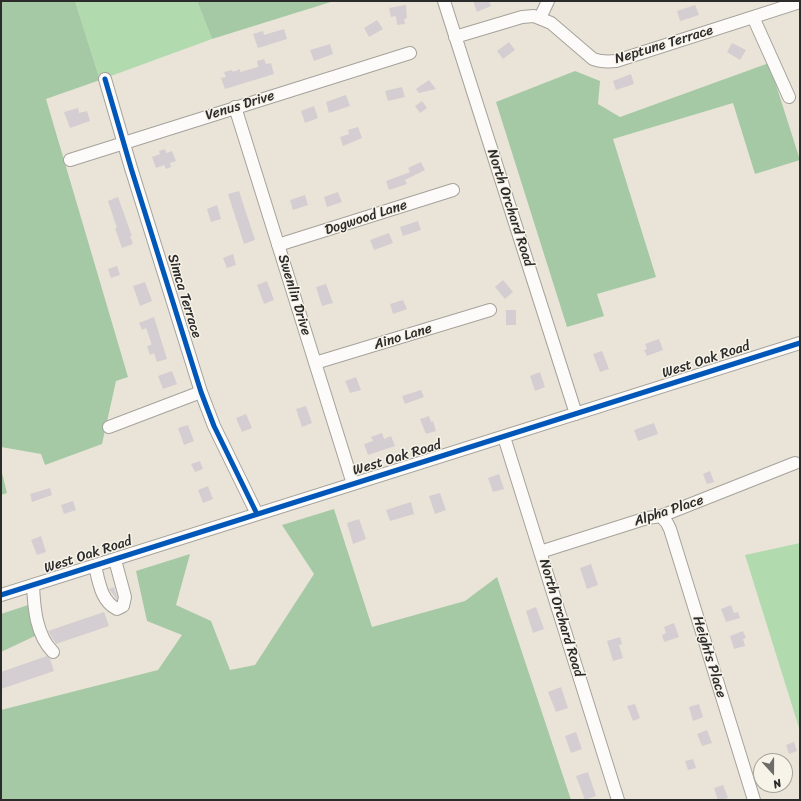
<!DOCTYPE html>
<html>
<head>
<meta charset="utf-8">
<style>
  body { margin:0 }
  #map { position:relative; width:801px; height:801px; overflow:hidden; background:#eae4d8; font-family:Sriracha,sans-serif }
  canvas { display:block }
  .frame { position:absolute; inset:0; border:2px solid #2b2b2b; pointer-events:none }
  .north { position:absolute; left:753px; top:753px; width:40px; height:40px; box-sizing:border-box; background:#f7f3e8; border:1px solid #a5a39c; border-radius:50%; rotate:159deg; font-size:11px; font-weight:700; line-height:16px; text-align:center; color:#2b2b2b }
  .north::after { content:''; display:block; margin:auto; width:14px; height:18px; background:#6e6c68; clip-path:polygon(50% 0,100% 100%,50% 72%,0 100%) }
</style>
</head>
<body>
<div id="map">
<canvas width="801" height="801"></canvas>
<div class="frame"></div>
<div class="north">N</div>
</div>
<script>
const context = document.querySelector('canvas').getContext('2d');
context.lineJoin = 'round';
function fill(path, color) { context.fillStyle = color; context.fill(path, 'evenodd'); }
function strokePath(path, color, width, dash) { context.strokeStyle = color; context.lineWidth = width; context.lineCap = dash ? 'butt' : 'round'; context.setLineDash(dash || []); context.stroke(path); }
function drawText(font, color, halo, rows, align = 'center') {
  context.font = font + ' Sriracha,sans-serif'; context.lineWidth = 3; context.setLineDash([]); context.textBaseline = 'middle'; context.strokeStyle = halo; context.fillStyle = color; for (const [text, x, y, turn = 0] of rows) {
    context.save(); context.translate(x, y); context.rotate((+turn || 0) * Math.PI / 180); context.textAlign = isNaN(turn) ? turn : align; if (halo) context.strokeText(text, 0, 0); context.fillText(text, 0, 0); context.restore();
  }
}
fill(new Path2D(`
  M75,1H197L212,39L100,80Z
  M800,543V731L745,555Z`), '#b2daaf');
fill(new Path2D(`
  M1,1H75L100,80L46,99L128,377L116,381L102,444L45,465L41,454L1,447Z
  M197,1H334L212,39Z
  M769,63L800,160L755,174L733,103L613,139L656,277L597,294L604,316L567,327L496,102L575,71L600,81L598,104L620,117Z
  M1,469L7,493L1,495Z
  M334,509L372,627L465,601L497,577L571,800H1V710L158,670L182,635L147,621L136,571L190,554L176,605L211,621L230,670L255,665L314,574L282,525Z
  M28,605L37,635L1,652V614Z`), '#a5c9a4');
fill(new Path2D(`
  M473,1H489L491,6L477,12Z
  M406,5L407,18L404,19L405,24L397,25L396,16L391,17L389,8Z
  M695,5L699,15L680,21L677,11Z
  M377,20L383,29L369,37L364,28Z
  M284,29L287,39L258,48L253,34L263,31L264,35Z
  M509,42L515,50L503,59L497,51Z
  M732,43L746,50L740,60L727,52Z
  M330,44L333,54L314,61L310,50Z
  M264,59L266,64L271,63L274,74L225,89L221,78L226,77L224,72L232,70L233,72L240,69V72L258,67L257,61Z
  M631,74L634,84L616,90L613,81Z
  M429,80L436,89L419,93L416,89Z
  M402,87L405,97L388,101L385,91Z
  M346,95L350,106L329,113L326,102Z
  M422,101L427,108L420,113L415,106Z
  M314,106L318,118L305,123L301,111Z
  M78,108L79,113L87,111L90,121L70,128L64,112Z
  M358,127L362,138L343,146L340,137L349,134L348,130Z
  M165,149L166,153L172,151L176,161L170,163L171,167L166,169L164,165L156,168L152,157L160,154L159,151Z
  M421,162L425,170L405,180L407,184L389,190L386,181L410,172L408,168Z
  M239,191L255,240L244,244L228,194Z
  M338,192L342,202L327,207L324,197Z
  M305,195L308,205L293,210L290,200Z
  M118,197L132,236H130L133,244L122,248L115,228H117L108,201Z
  M217,205L221,219L211,222L207,209Z
  M418,221L421,230L403,236L400,227Z
  M389,233L393,243L374,250L370,240Z
  M233,254L236,265L227,268L223,258Z
  M117,266L120,275L111,278L108,269Z
  M503,280L513,292L505,299L495,287Z
  M267,281L274,300L264,304L257,285Z
  M145,282L152,301L140,306L133,286Z
  M326,284L333,303L322,306L316,287Z
  M403,300L407,309L393,314L390,304Z
  M506,310H516V325H506Z
  M154,317L167,359L157,362L154,353L150,355L147,346L151,345V342L146,328L142,330L139,323Z
  M659,339L663,350L647,356L644,350L647,349L645,344Z
  M602,351L609,369L600,372L593,354Z
  M172,371L177,384L163,389L158,376Z
  M540,372L545,387L535,391L530,376Z
  M356,377L361,390L350,393L345,381Z
  M421,390L424,397L405,404L402,396Z
  M306,406L312,423L302,427L296,409Z
  M246,414L252,428L242,432L236,418Z
  M429,416L431,422L433,421L436,431L426,434L420,419Z
  M654,423L658,434L638,441L634,430Z
  M188,425L194,441L184,445L178,428Z
  M382,433L384,439L391,436L395,446L368,455L364,444L373,441L371,437Z
  M200,461L203,469L195,472L191,464Z
  M710,471L714,482L707,484L703,474Z
  M499,474L504,489L493,492L488,478Z
  M208,486L213,499L203,503L198,490Z
  M50,488L52,495L32,502L30,494Z
  M440,493L446,510L435,514L429,496Z
  M73,501L76,510L64,514L61,505Z
  M411,502L414,514L390,521L386,510Z
  M359,519L366,539L353,544L347,523Z
  M41,536L46,552L37,555L31,540Z
  M591,564L598,585L587,589L580,568Z
  M114,587L117,597V600L109,589Z
  M731,605L734,613L738,612L740,618L726,622L721,609Z
  M536,607L544,629L533,633L526,611Z
  M104,612L109,626L56,644L48,631Z
  M674,623L679,637L664,642L662,635L666,633L664,627Z
  M743,631L746,638L743,639L745,646L734,649L730,636Z
  M620,637L622,644L619,645L623,658L613,661L607,641Z
  M47,656L50,659L54,671L1,689V672Z
  M561,687L568,708L556,712L548,692Z
  M635,704L640,718L633,721L627,706Z
  M699,704L703,717L693,721L689,707Z
  M707,730L712,743L702,746L697,734Z
  M576,732L582,749L571,753L565,736Z
  M794,742L797,751L789,754L786,745Z
  M693,759L696,768L688,770L685,761Z
  M588,772L596,796L585,800L576,776Z
  M723,785L728,798L718,800L714,788Z`), '#d4cdd1');
const minor = new Path2D(`
  M444,1L576,414
  M753,17L789,97
  M540,18L548,1
  M455,37L522,17L534,16L551,23L593,59C601,62 607,62 616,61L800,2
  M105,79L131,168L201,392L214,426L257,514
  M235,107L353,484
  M70,160L410,53
  M278,245L453,190
  M315,363L490,310
  M109,427L201,392
  M504,437L618,800
  M661,516L667,523L670,529L754,800
  M540,552L647,518L661,516L795,463
  M95,566C99,582 101,601 117,609L123,606L125,597L115,560
  M33,585C34,608 36,635 53,652
  M1,595L800,343`);
strokePath(minor, '#a5a29b', 14);
strokePath(minor, '#fcfbf9', 12);
strokePath(new Path2D(`
  M105,79L131,168L201,392L214,426L257,514
  M1,595L800,343`), '#0057b8', 5);
drawText('14px', '#2b2b2b', '#f7f3e8', [
  ["Neptune Terrace",664,45,-17],
  ["Venus Drive",240,106,-17],
  ["North Orchard Road",510,208,72],
  ["Dogwood Lane",366,218,-18],
  ["Swenlin Drive",294,295,73],
  ["Simca Terrace",184,296,73],
  ["Aino Lane",403,337,-17],
  ["West Oak Road",706,360,-18],
  ["West Oak Road",397,458,-17],
  ["Alpha Place",669,511,-18],
  ["West Oak Road",88,555,-18],
  ["North Orchard Road",561,618,73],
  ["Heights Place",709,657,73]
]);
</script>
</body>
</html>
